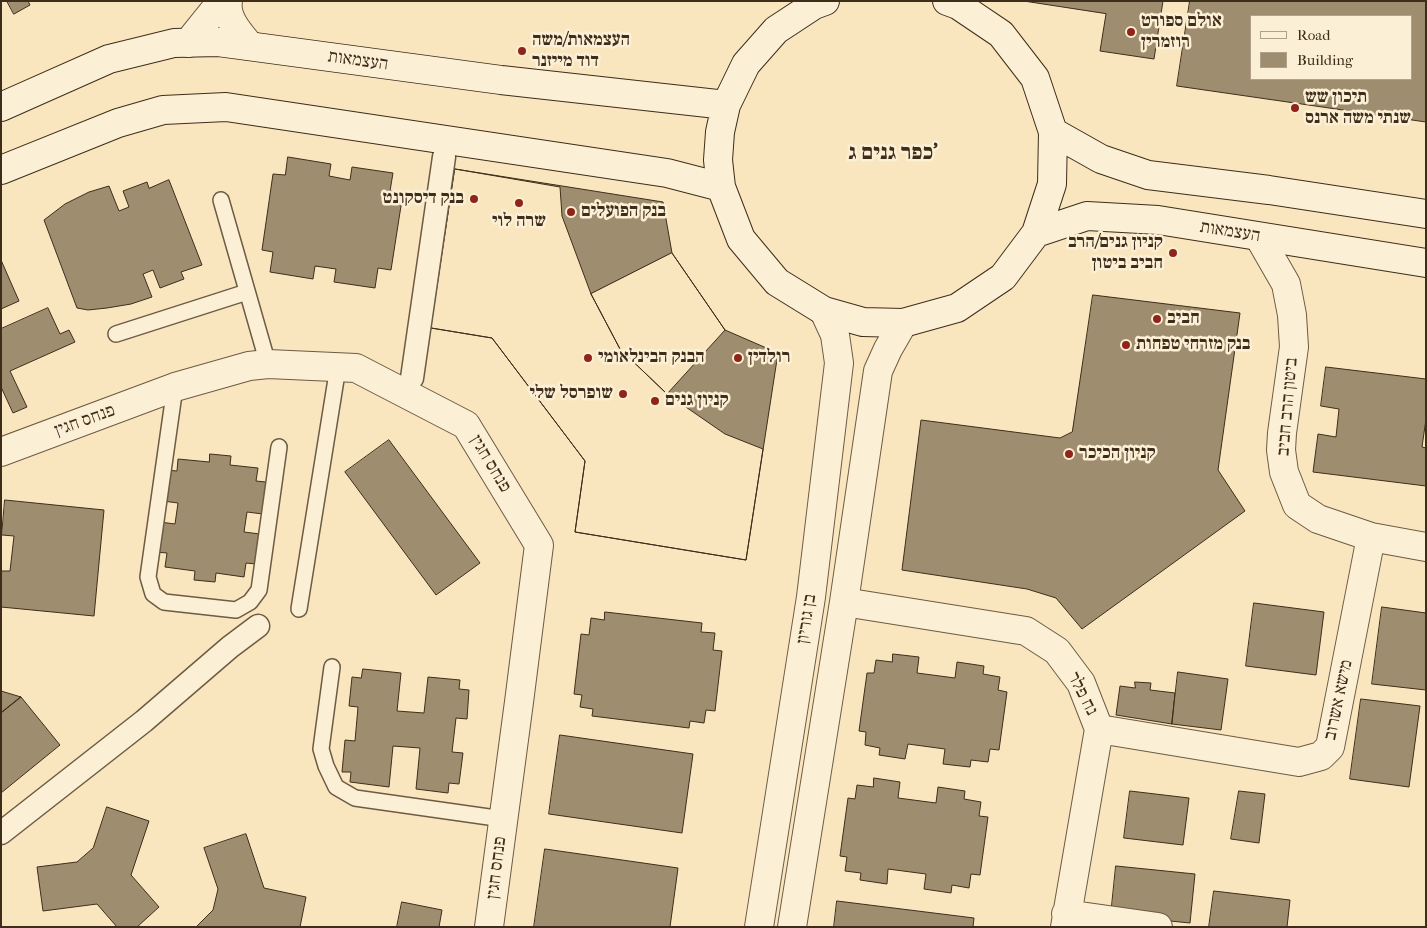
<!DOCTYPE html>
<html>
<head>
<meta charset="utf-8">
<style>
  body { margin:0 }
  #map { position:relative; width:1427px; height:928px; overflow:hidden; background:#f9e6bf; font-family:"IM FELL French Canon",serif }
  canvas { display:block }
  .frame { position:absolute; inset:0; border:2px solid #3e2d1b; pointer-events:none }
  .legend { position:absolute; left:1250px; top:15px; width:162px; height:65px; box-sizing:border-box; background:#fbefd5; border:1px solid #afa18b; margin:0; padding:6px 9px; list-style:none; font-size:15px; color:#3e2d1b }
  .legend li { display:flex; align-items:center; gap:10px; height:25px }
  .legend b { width:25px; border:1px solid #afa18b }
</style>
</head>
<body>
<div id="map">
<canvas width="1427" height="928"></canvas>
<div class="frame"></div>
<ul class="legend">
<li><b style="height:6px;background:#fbefd5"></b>Road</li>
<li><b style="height:14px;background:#9f8d70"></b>Building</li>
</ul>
</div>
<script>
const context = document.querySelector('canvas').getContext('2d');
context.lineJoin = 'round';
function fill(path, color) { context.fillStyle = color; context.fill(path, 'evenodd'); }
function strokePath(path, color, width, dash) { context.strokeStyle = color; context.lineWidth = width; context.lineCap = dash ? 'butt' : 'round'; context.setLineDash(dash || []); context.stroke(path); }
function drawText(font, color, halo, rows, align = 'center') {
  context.font = font + ' "IM FELL French Canon","Frank Ruhl Libre",serif'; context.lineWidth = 5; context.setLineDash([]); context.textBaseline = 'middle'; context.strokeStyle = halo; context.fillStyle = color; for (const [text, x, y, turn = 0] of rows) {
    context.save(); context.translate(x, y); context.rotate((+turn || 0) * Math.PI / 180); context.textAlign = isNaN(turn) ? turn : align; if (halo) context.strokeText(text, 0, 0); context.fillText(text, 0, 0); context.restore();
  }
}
const building = new Path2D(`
  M7,1H28L30,5L14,14Z
  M1024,1H1163L1154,59L1100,51L1106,14Z
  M1190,1H1426V122L1177,86ZM1251,16H1411V79H1251Z
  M288,157L331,164L329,176L350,180L352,167L393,173L390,191L403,193L391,270L378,268L375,288L334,282L336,269L315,266L313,279L270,272L273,252L262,250L273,174L285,175Z
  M455,169L663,202L672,253L725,330L778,353L746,560L575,532L585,461L492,338L431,328Z
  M455,169L560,187L562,216L591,294L620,349L667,394L725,434L763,449L746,560L575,532L585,461L492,338L431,328Z
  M169,180L202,265L181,272L184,279L160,288L153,270L143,274L152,297L131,304L107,308L88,310L77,308L44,220L65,204L89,192L109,186L119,211L129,207L123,191L147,182L149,188Z
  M672,253L725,330L667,394L620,349L591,294Z
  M1,260L19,301L1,309Z
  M1093,295L1240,313L1218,470L1245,511L1082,629L1056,598L1027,589L902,570L921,420L1060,438L1072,432Z
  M48,308L60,334L69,330L75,342L10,371L27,407L13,413L1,387V329Z
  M1326,367L1426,379V419L1422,447L1426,448V486L1313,472L1318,434L1336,437L1339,409L1321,406Z
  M389,440L480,563L436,595L345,472Z
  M210,454L231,456L230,465L258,468L256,481L266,482L263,514L247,512L244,532L260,534L256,564L246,563L244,577L216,573L215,582L194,580L195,571L165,567L167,553L156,552L160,522L175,524L178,503L163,501L166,470L177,471L178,459L209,462Z
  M5,500L104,510L94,616L1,607V571H10L14,536L2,535Z
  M1254,603L1324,612L1316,675L1246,666Z
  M1382,607L1426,613V690L1372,684Z
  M605,612L702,623L701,632L715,633L713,650L722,651L715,711L706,710L704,723L690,721L689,728L592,716L593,709L580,707L582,695L574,694L581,634L589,635L591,618L604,620Z
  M893,654L919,657L917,673L955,678L957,662L984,666L983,674L1000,677L998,690L1007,692L999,750L990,749L988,762L971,760L970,767L943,764L945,749L908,744L905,759L879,755L880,748L865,745L866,732L859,731L867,673H874L876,660L892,662Z
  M363,669L401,673L397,711L424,713L428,677L460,680L459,689L469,690L467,719L456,718L452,752L463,753L459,784L449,783L448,793L416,789L420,748L393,746L389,787L350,782L351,772H342L345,740L355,741L358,707L349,706L352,677L361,678Z
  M1178,672L1228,679L1221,730L1172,724Z
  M1135,682L1151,683L1150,690L1175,693L1172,724L1116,715L1120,686L1135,688Z
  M1,691L21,697L1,713Z
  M21,697L60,745L1,793V713Z
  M1361,699L1420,706L1409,787L1350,779Z
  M560,735L693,754L682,833L549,814Z
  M874,778L900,782L898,798L936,803L938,787L965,791L964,799L981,802L979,816L988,817L980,875L971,874L969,888L952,885L951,893L924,889L926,874L888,869L887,884L860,880L861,873L845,871L847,857L840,856L848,798L855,799L857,785L873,787Z
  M1130,791L1189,798L1183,845L1124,838Z
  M1239,791L1265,794L1259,843L1231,839Z
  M107,807L149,821L131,875L159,907L137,927H117L97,904L43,911L37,867L77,862L93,848Z
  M246,834L264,888L306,897L300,927H196L213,910L218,889L204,848Z
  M545,849L678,868L670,927H534Z
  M1116,866L1195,874L1190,923L1111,915Z
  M1214,891L1290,900L1287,927H1209Z
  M837,901L974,918L973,927H834Z
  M402,902L442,910L439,927H397Z`);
fill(building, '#9f8d70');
strokePath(building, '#3e2d1b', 1);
const service = new Path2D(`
  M221,200L268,364
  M116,334L247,292
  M175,387L148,577L153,594L164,602L236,610L250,602L259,590L279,447
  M299,609L338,367
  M332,667L321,749L326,766L336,787L355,798L503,819`);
const pedestrian = new Path2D(`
  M412,378L444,157
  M1,833L144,721L230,647L258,626`);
const minor = new Path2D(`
  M228,1C225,18 240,34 250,46
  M188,43L217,7L220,1
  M1259,237L1286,284L1292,315L1294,347L1282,433L1281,450L1284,472L1297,505L1318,519L1371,537L1426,547
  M1,452L175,387L249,366L268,364L356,368L466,425L539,545L519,702L489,927
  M844,602L1026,631L1057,651L1081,683L1099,729L1065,927
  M1099,729L1299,762L1321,756L1330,747L1371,537
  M1066,914L1158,927
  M759,927L811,597L839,363L835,335L824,311
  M792,927L844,602L878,371L888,349L903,323`);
const secondary = new Path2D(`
  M825,1L814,5L776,30L746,64L726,105L720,132L718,160L721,187L741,239L777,282L824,311L863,322L903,323L957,308L1003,277L1036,233L1052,184L1053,132L1035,78L1001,34L958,5L947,1
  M1,107L109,59L174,43L218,42L501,80L726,105
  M1053,132L1101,159L1148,175L1269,190L1426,214
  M1,170L118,123L163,110L226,107L667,173L721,187
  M1036,233L1087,216L1158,220L1426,263`);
strokePath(service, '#6d5b44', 18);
strokePath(pedestrian, '#6d5b44', 25);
strokePath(minor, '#6d5b44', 30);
strokePath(secondary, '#3e2d1b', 30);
strokePath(service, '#fbefd5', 15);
strokePath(pedestrian, '#fbefd5', 22);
strokePath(minor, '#fbefd5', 28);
strokePath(secondary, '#fbefd5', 28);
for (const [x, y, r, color] of [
  [1131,32,5,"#8f2418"],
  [522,51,5,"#8f2418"],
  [1295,108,5,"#8f2418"],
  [474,199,5,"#8f2418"],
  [519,203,5,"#8f2418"],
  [571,212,5,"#8f2418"],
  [1173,253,5,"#8f2418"],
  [1157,319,5,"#8f2418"],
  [1126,345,5,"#8f2418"],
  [588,358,5,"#8f2418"],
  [738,358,5,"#8f2418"],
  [623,394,5,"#8f2418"],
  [655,401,5,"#8f2418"],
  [1069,454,5,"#8f2418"]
]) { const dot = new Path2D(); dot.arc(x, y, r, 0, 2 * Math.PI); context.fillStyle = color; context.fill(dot); strokePath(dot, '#fbefd5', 2); }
drawText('bold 18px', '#3e2d1b', '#fbefd5', [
  ["אולם ספורט",1141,22],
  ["רוזמרין",1141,43],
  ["העצמאות/משה",532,41],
  ["דוד מייזנר",532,62],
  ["תיכון שש",1305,98],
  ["שנתי משה ארנס",1305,119],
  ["בנק דיסקונט",464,199,"right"],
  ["בנק הפועלים",581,212],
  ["שרה לוי",519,222,"center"],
  ["קניון גנים/הרב",1163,243,"right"],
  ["חביב ביטון",1163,264,"right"],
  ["חביב",1167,319],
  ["בנק מזרחי טפחות",1136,345],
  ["הבנק הבינלאומי",598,358],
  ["רולדין",748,358],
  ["שופרסל שלי",613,394,"right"],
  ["קניון גנים",665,401],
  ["קניון הכיכר",1079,454]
], 'left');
drawText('18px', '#3e2d1b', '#fbefd5', [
  ["העצמאות",358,61,8],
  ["העצמאות",1230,232,9],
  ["ביטון הרב חביב",1288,407,-85],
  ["פנחס חגין",85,421,-20],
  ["פנחס חגין",490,464,59],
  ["בן גוריון",807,619,-81],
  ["נח פלר",1082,694,63],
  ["מישא אשרוב",1339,700,-78],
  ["פנחס חגין",497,868,-83]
]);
drawText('bold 22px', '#3e2d1b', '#fbefd5', [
  ["כפר גנים ג'",893,154]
]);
</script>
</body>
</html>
